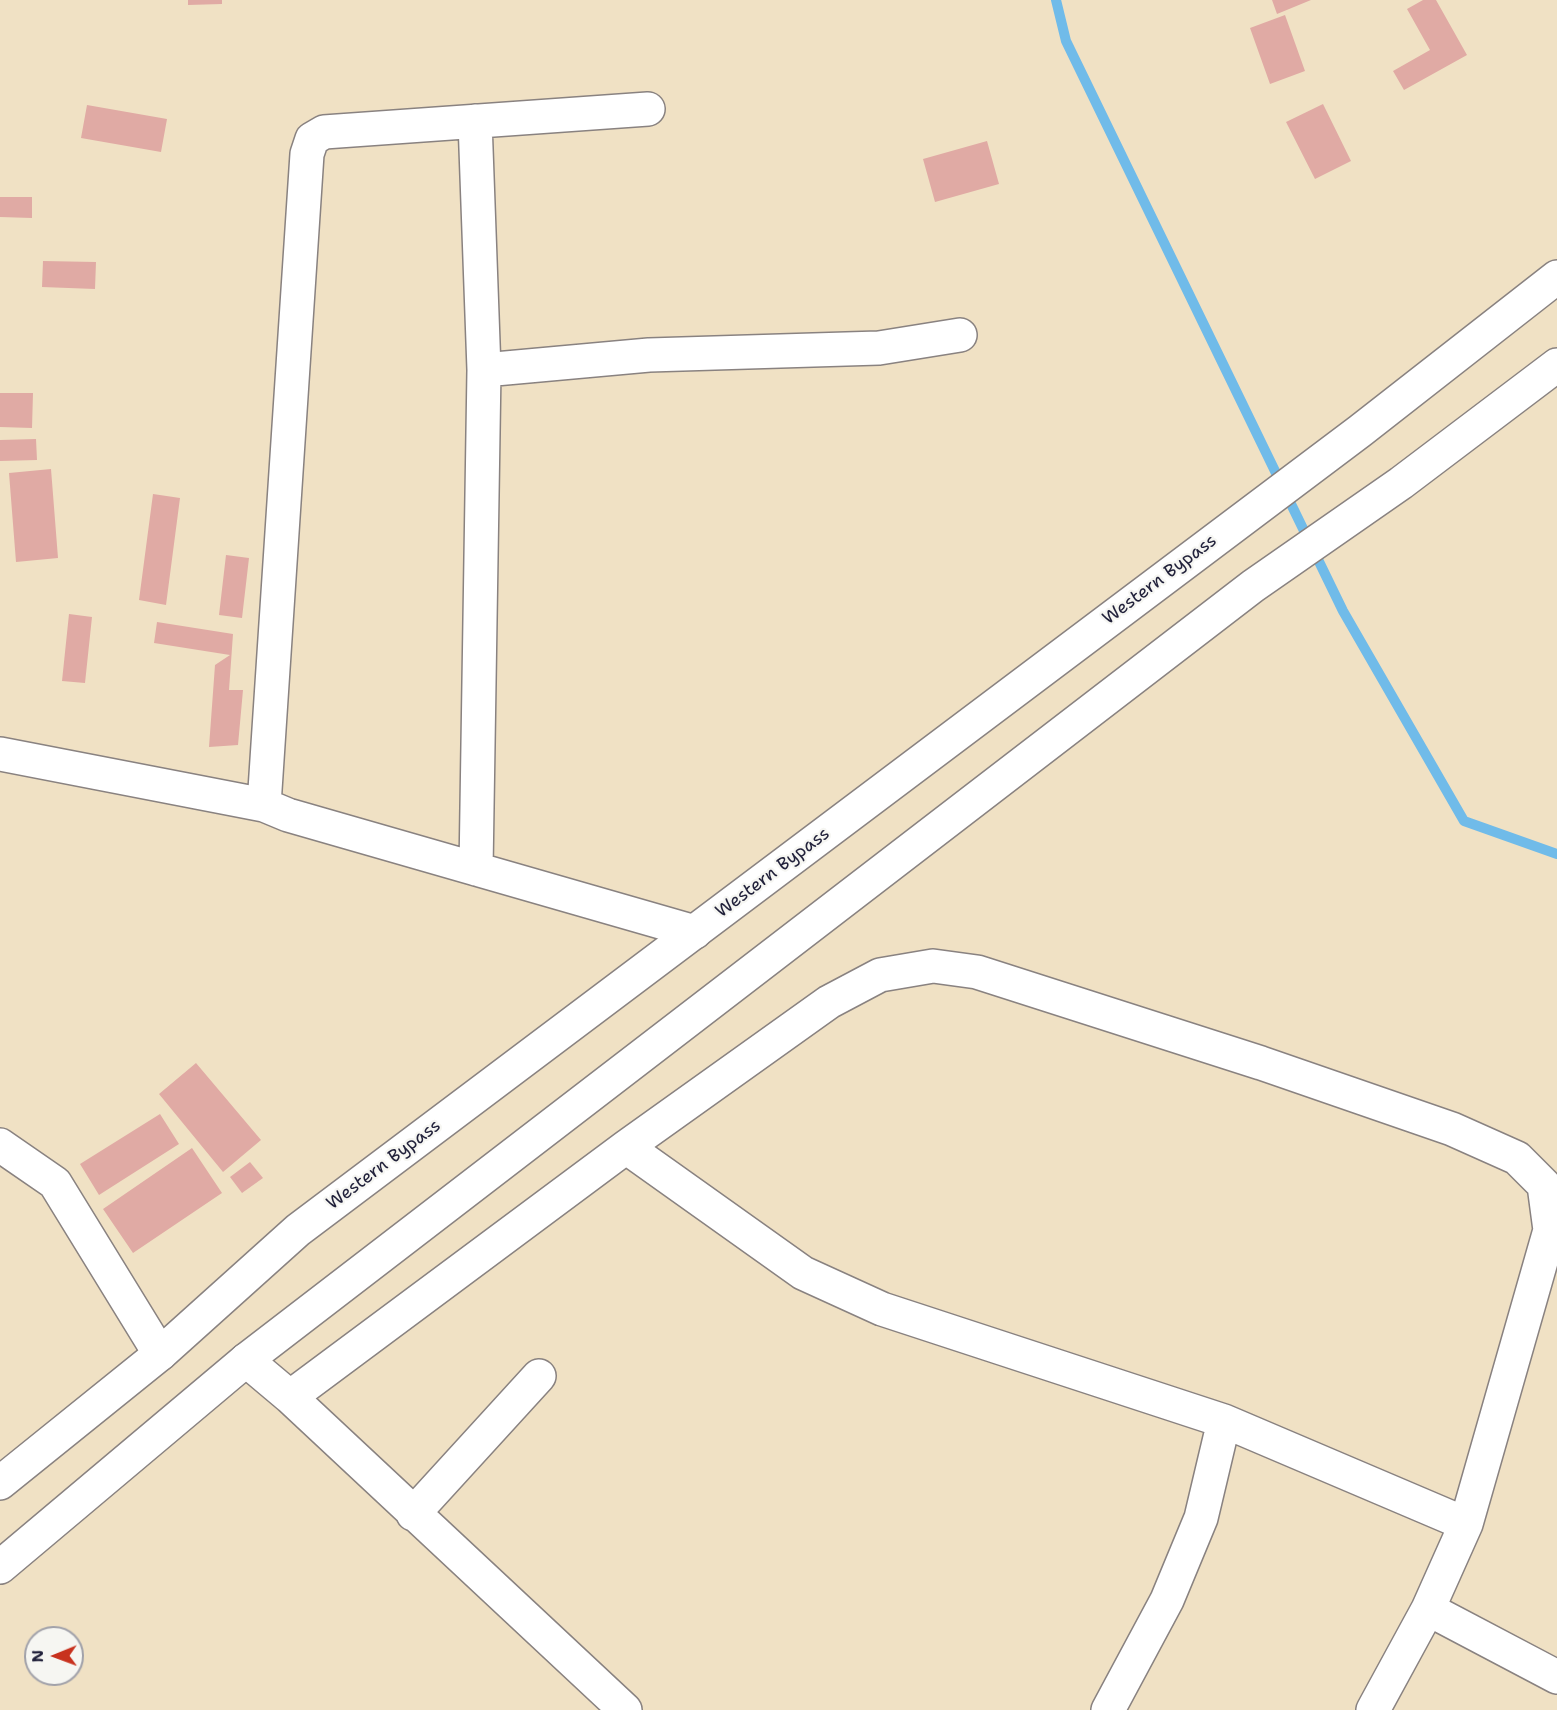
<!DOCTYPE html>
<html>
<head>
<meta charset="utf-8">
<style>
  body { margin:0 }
  #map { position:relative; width:1557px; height:1710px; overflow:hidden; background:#f0e1c4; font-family:"Shantell Sans",sans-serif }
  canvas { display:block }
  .north { position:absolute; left:24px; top:1626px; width:60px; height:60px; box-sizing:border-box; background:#f6f6f2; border:2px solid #a1a1a9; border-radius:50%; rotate:269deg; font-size:16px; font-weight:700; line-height:24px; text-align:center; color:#22223b }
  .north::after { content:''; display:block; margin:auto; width:21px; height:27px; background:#c8321e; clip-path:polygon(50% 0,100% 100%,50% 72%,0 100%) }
</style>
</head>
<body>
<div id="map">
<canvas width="1557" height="1710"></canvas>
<div class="north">N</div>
</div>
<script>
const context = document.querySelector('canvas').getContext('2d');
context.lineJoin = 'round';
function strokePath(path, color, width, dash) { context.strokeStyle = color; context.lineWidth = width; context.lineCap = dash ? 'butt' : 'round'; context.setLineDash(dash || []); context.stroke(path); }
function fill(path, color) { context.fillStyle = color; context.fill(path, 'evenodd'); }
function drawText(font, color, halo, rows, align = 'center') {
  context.font = font + ' "Shantell Sans",sans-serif'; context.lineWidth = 4.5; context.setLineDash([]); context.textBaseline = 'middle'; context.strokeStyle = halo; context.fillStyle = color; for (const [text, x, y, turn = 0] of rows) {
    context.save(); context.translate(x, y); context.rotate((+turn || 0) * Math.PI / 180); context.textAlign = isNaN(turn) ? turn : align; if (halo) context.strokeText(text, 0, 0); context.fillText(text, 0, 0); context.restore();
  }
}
strokePath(new Path2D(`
  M1056,0L1066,41L1343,611L1464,821L1557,854`), '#70bbe9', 10);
fill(new Path2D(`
  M188,0H222V4L188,5Z
  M1272,0H1311L1277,14Z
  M1423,0H1436L1467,55L1404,90L1393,71L1430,50L1407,9Z
  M1285,15L1305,71L1270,84L1250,28Z
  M1323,104L1351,161L1315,179L1286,122Z
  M87,105L167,119L161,152L81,138Z
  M987,141L999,184L935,202L923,159Z
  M0,197H32V218L0,217Z
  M43,261L96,262L95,289L42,287Z
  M0,393H33L32,428L0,427Z
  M36,439L37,460L0,461V440Z
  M51,469L58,558L16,562L9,473Z
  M153,494L180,498L166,605L139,600Z
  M226,555L249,558L242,618L219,615Z
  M69,614L92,617L85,683L62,681Z
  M157,622L233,634L229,690H243L238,745L209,747L215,665L230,655L154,643Z
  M196,1063L261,1140L223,1172L159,1094Z
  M160,1114L179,1144L99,1195L80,1164Z
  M192,1148L222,1193L133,1253L103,1209Z
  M250,1162L263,1178L242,1193L230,1177Z`), '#e0aaa4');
const street = new Path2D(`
  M648,109L324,132L312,139L307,154L264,805L288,815L695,932
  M475,121L484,370L476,869
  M484,370L649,355L879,348L960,335
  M0,754L264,805
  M0,1145L55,1183L160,1354
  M626,1147L803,1273L882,1309L1224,1421L1466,1524
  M246,1360L290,1397L625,1710
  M290,1397L626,1147L829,1002L880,975L933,966L977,972L1261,1063L1452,1129L1517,1158L1544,1185L1550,1230L1466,1524L1428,1609L1373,1710
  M413,1514L539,1376
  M1428,1609L1557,1677
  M1108,1710L1167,1600L1201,1518L1224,1421`);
const primary = new Path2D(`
  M0,1483L160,1354L298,1230L1360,431L1557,277
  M0,1567L246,1360L1253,586L1401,483L1557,365`);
strokePath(street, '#898280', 36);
strokePath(primary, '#898280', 36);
strokePath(street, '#fff', 33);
strokePath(primary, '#fff', 33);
drawText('18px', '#22223b', '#f6f6f2', [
  ["Western Bypass",1160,580,-37],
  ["Western Bypass",773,873,-37],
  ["Western Bypass",384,1165,-37]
]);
</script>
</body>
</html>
